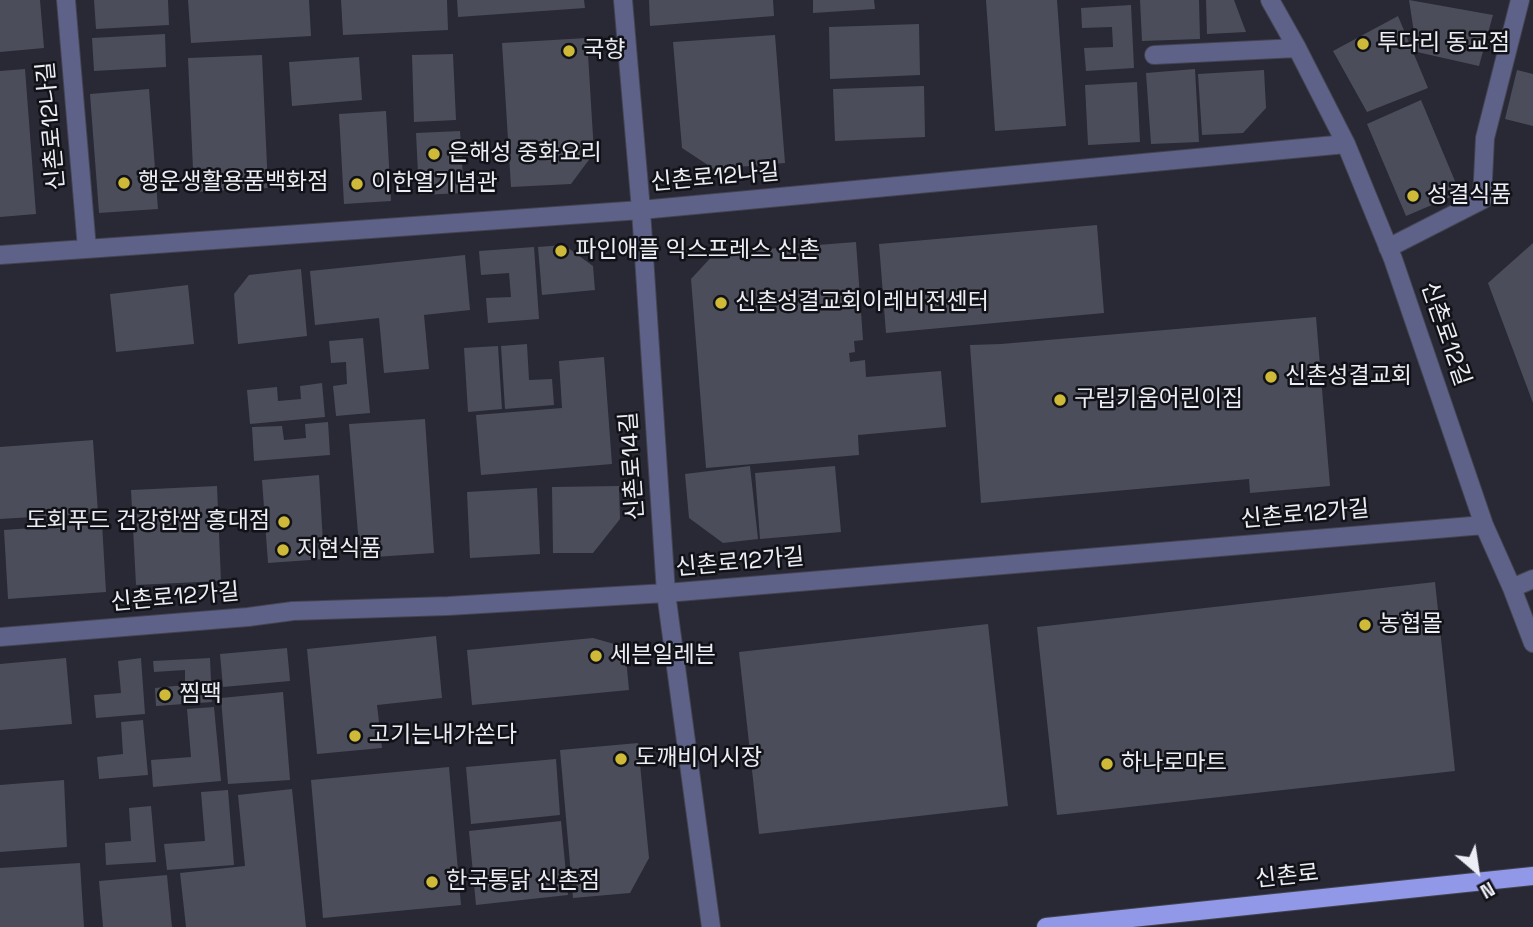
<!DOCTYPE html>
<html>
<head>
<meta charset="utf-8">
<style>
  body { margin:0 }
  #map { position:relative; width:1533px; height:927px; overflow:hidden; background:#282935; font-family:"Space Grotesk",sans-serif }
  canvas { display:block }
  .north { position:absolute; left:1442px; top:836px; width:70px; height:70px; -webkit-text-stroke:5px #111217; paint-order:stroke; rotate:151deg; font-size:19px; font-weight:700; line-height:28px; text-align:center; color:#ecedf5 }
  .north::after { content:''; display:block; margin:auto; width:24px; height:32px; background:#ecedf5; clip-path:polygon(50% 0,100% 100%,50% 72%,0 100%) }
</style>
</head>
<body>
<div id="map">
<canvas width="1533" height="927"></canvas>
<div class="north">N</div>
</div>
<script>
const context = document.querySelector('canvas').getContext('2d');
context.lineJoin = 'round';
function fill(path, color) { context.fillStyle = color; context.fill(path, 'evenodd'); }
function strokePath(path, color, width, dash) { context.strokeStyle = color; context.lineWidth = width; context.lineCap = dash ? 'butt' : 'round'; context.setLineDash(dash || []); context.stroke(path); }
function drawText(font, color, halo, rows, align = 'center') {
  context.font = font + ' "Space Grotesk","Noto Sans KR",sans-serif'; context.lineWidth = 5; context.setLineDash([]); context.textBaseline = 'middle'; context.strokeStyle = halo; context.fillStyle = color; for (const [text, x, y, turn = 0] of rows) {
    context.save(); context.translate(x, y); context.rotate((+turn || 0) * Math.PI / 180); context.textAlign = isNaN(turn) ? turn : align; if (halo) context.strokeText(text, 0, 0); context.fillText(text, 0, 0); context.restore();
  }
}
fill(new Path2D(`
  M0,0H40L44,48L0,52Z
  M94,0H168L169,25L96,29Z
  M188,0H309L311,36L191,43Z
  M341,0H447L448,30L343,35Z
  M457,0H584L585,8L458,17Z
  M649,0H773L774,16L650,26Z
  M813,0H874L875,9L813,13Z
  M986,0H1057L1066,126L995,131Z
  M1140,0H1199L1200,39L1142,41Z
  M1206,0H1234L1246,32L1207,34Z
  M1409,0L1493,15L1479,66L1417,52Z
  M1131,5L1134,68L1086,71L1084,48L1113,47L1112,27L1082,28L1081,8Z
  M1398,16L1428,88L1367,112L1333,51Z
  M919,24L920,75L830,79L829,27Z
  M165,34L166,67L94,71L92,38Z
  M775,35L785,163L714,169L682,148L673,42Z
  M587,38L594,153L571,184L511,187L502,43Z
  M453,54L456,120L414,122L412,55Z
  M262,55L268,188L194,192L188,58Z
  M359,57L362,100L292,106L289,62Z
  M25,69L36,214L0,217V71Z
  M1195,69L1199,142L1151,144L1146,73Z
  M1264,70L1266,108L1243,133L1202,135L1198,74Z
  M1517,70L1533,74V126L1505,119Z
  M1137,82L1140,142L1088,145L1085,85Z
  M924,86L925,137L835,141L833,89Z
  M149,89L158,209L99,213L90,94Z
  M1421,100L1460,193L1406,216L1367,124Z
  M386,111L391,201L344,204L339,114Z
  M460,131L464,193L419,195L416,133Z
  M1097,225L1104,313L886,333L879,244Z
  M856,242L863,340L854,341L855,352L849,353L850,362L865,360L866,377L941,371L946,427L858,435L859,455L706,468L691,279L715,253Z
  M1533,243V403L1488,283Z
  M564,245L593,266L595,290L542,295L538,247Z
  M534,247L539,319L488,323L486,298L511,297L509,273L481,275L479,251Z
  M465,255L470,310L424,315L429,369L384,373L379,318L315,325L310,271Z
  M301,269L307,336L238,344L234,294L249,275Z
  M188,285L194,344L116,352L110,294Z
  M1316,317L1330,486L1250,493L1249,479L981,503L970,345L1001,344Z
  M363,338L370,413L336,416L333,386L347,384L346,362L331,363L329,341Z
  M527,344L529,380L552,379L554,405L505,409L501,346Z
  M498,346L502,409L468,412L464,348Z
  M604,357L612,464L481,475L476,415L562,408L559,361Z
  M322,383L325,417L250,424L247,390L277,387L278,401L301,399L300,386Z
  M425,419L434,553L360,558L349,424Z
  M328,422L330,455L254,461L252,427L282,426L284,440L306,438L305,424Z
  M93,440L98,513L0,519V447Z
  M750,466L758,539L723,543L689,518L685,474Z
  M835,466L841,532L760,539L755,473Z
  M319,475L324,559L268,563L262,480Z
  M217,486L221,581L136,585L131,490Z
  M619,486L620,519L593,553H553L552,487Z
  M537,488L540,554L470,558L467,492Z
  M102,523L106,592L8,599L4,530Z
  M1435,582L1455,771L1057,815L1037,627Z
  M988,624L1008,806L759,834L739,652Z
  M436,636L442,698L377,705L382,748L317,754L307,649Z
  M593,638L625,647L629,690L472,705L467,650Z
  M287,648L290,681L223,687L220,654Z
  M66,658L72,724L0,730V664Z
  M141,658L145,714L96,718L94,695L121,693L118,661Z
  M210,658L212,702L156,706L155,688L185,685V670L154,672L153,661Z
  M283,692L290,780L228,784L221,698Z
  M214,707L221,781L153,787L151,760L191,757L187,709Z
  M143,720L148,775L99,779L97,757L123,754L121,722Z
  M638,743L649,858L630,893L573,898L560,750Z
  M556,759L560,815L471,824L466,767Z
  M449,767L461,905L323,918L311,780Z
  M64,780L67,847L0,852V785Z
  M292,789L306,927H186L180,873L245,866L238,795Z
  M228,790L234,865L167,870L164,844L205,841L201,792Z
  M151,806L156,862L106,865L105,843L131,841L129,808Z
  M561,821L568,895L476,905L469,831Z
  M80,863L84,927H0V868Z
  M167,875L172,927H103L99,881Z`), '#4b4d5a');
const minor = new Path2D(`
  M66,0L87,249
  M623,0L641,210L666,593L711,927
  M1270,0L1297,48L1346,144L1393,259L1484,525L1512,588L1533,643
  M1154,55L1297,48
  M1388,248L1482,200L1485,138L1520,0
  M0,255L641,210L1346,144
  M1512,588L1533,579
  M0,637L248,617L293,611L448,606L666,593L1484,525`);
const major = new Path2D(`
  M1046,927L1533,876`);
strokePath(minor, '#434450', 20);
strokePath(major, '#434450', 20);
strokePath(minor, '#5e6289', 18);
strokePath(major, '#9298e8', 18);
for (const [x, y, r, color] of [
  [1363,44,7,"#ceb938"],
  [569,51,7,"#ceb938"],
  [434,154,7,"#ceb938"],
  [124,183,7,"#ceb938"],
  [357,184,7,"#ceb938"],
  [1413,196,7,"#ceb938"],
  [561,251,7,"#ceb938"],
  [721,303,7,"#ceb938"],
  [1271,377,7,"#ceb938"],
  [1060,400,7,"#ceb938"],
  [284,522,7,"#ceb938"],
  [283,550,7,"#ceb938"],
  [1365,625,7,"#ceb938"],
  [596,656,7,"#ceb938"],
  [165,695,7,"#ceb938"],
  [355,736,7,"#ceb938"],
  [621,759,7,"#ceb938"],
  [1107,764,7,"#ceb938"],
  [432,882,7,"#ceb938"]
]) { const dot = new Path2D(); dot.arc(x, y, r, 0, 2 * Math.PI); context.fillStyle = color; context.fill(dot); strokePath(dot, '#111217', 2.5); }
drawText('23px', '#ecedf5', '#111217', [
  ["투다리 동교점",1377,44],
  ["국향",583,51],
  ["은해성 중화요리",448,154],
  ["행운생활용품백화점",138,183],
  ["이한열기념관",371,184],
  ["성결식품",1427,196],
  ["파인애플 익스프레스 신촌",575,251],
  ["신촌성결교회이레비전센터",735,303],
  ["신촌성결교회",1285,377],
  ["구립키움어린이집",1074,400],
  ["도회푸드 건강한쌈 홍대점",270,522,"right"],
  ["지현식품",297,550],
  ["농협몰",1379,625],
  ["세븐일레븐",610,656],
  ["찜땍",179,695],
  ["고기는내가쏜다",369,736],
  ["도깨비어시장",635,759],
  ["하나로마트",1121,764],
  ["한국통닭 신촌점",446,882]
], 'left');
drawText('23px', '#ecedf5', '#111217', [
  ["신촌로12나길",52,126,-95],
  ["신촌로12나길",715,178,-5],
  ["신촌로12길",1445,334,71],
  ["신촌로14길",633,466,-94],
  ["신촌로12가길",1305,515,-5],
  ["신촌로12가길",740,563,-5],
  ["신촌로12가길",175,598,-5],
  ["신촌로",1287,877,-6]
]);
</script>
</body>
</html>
